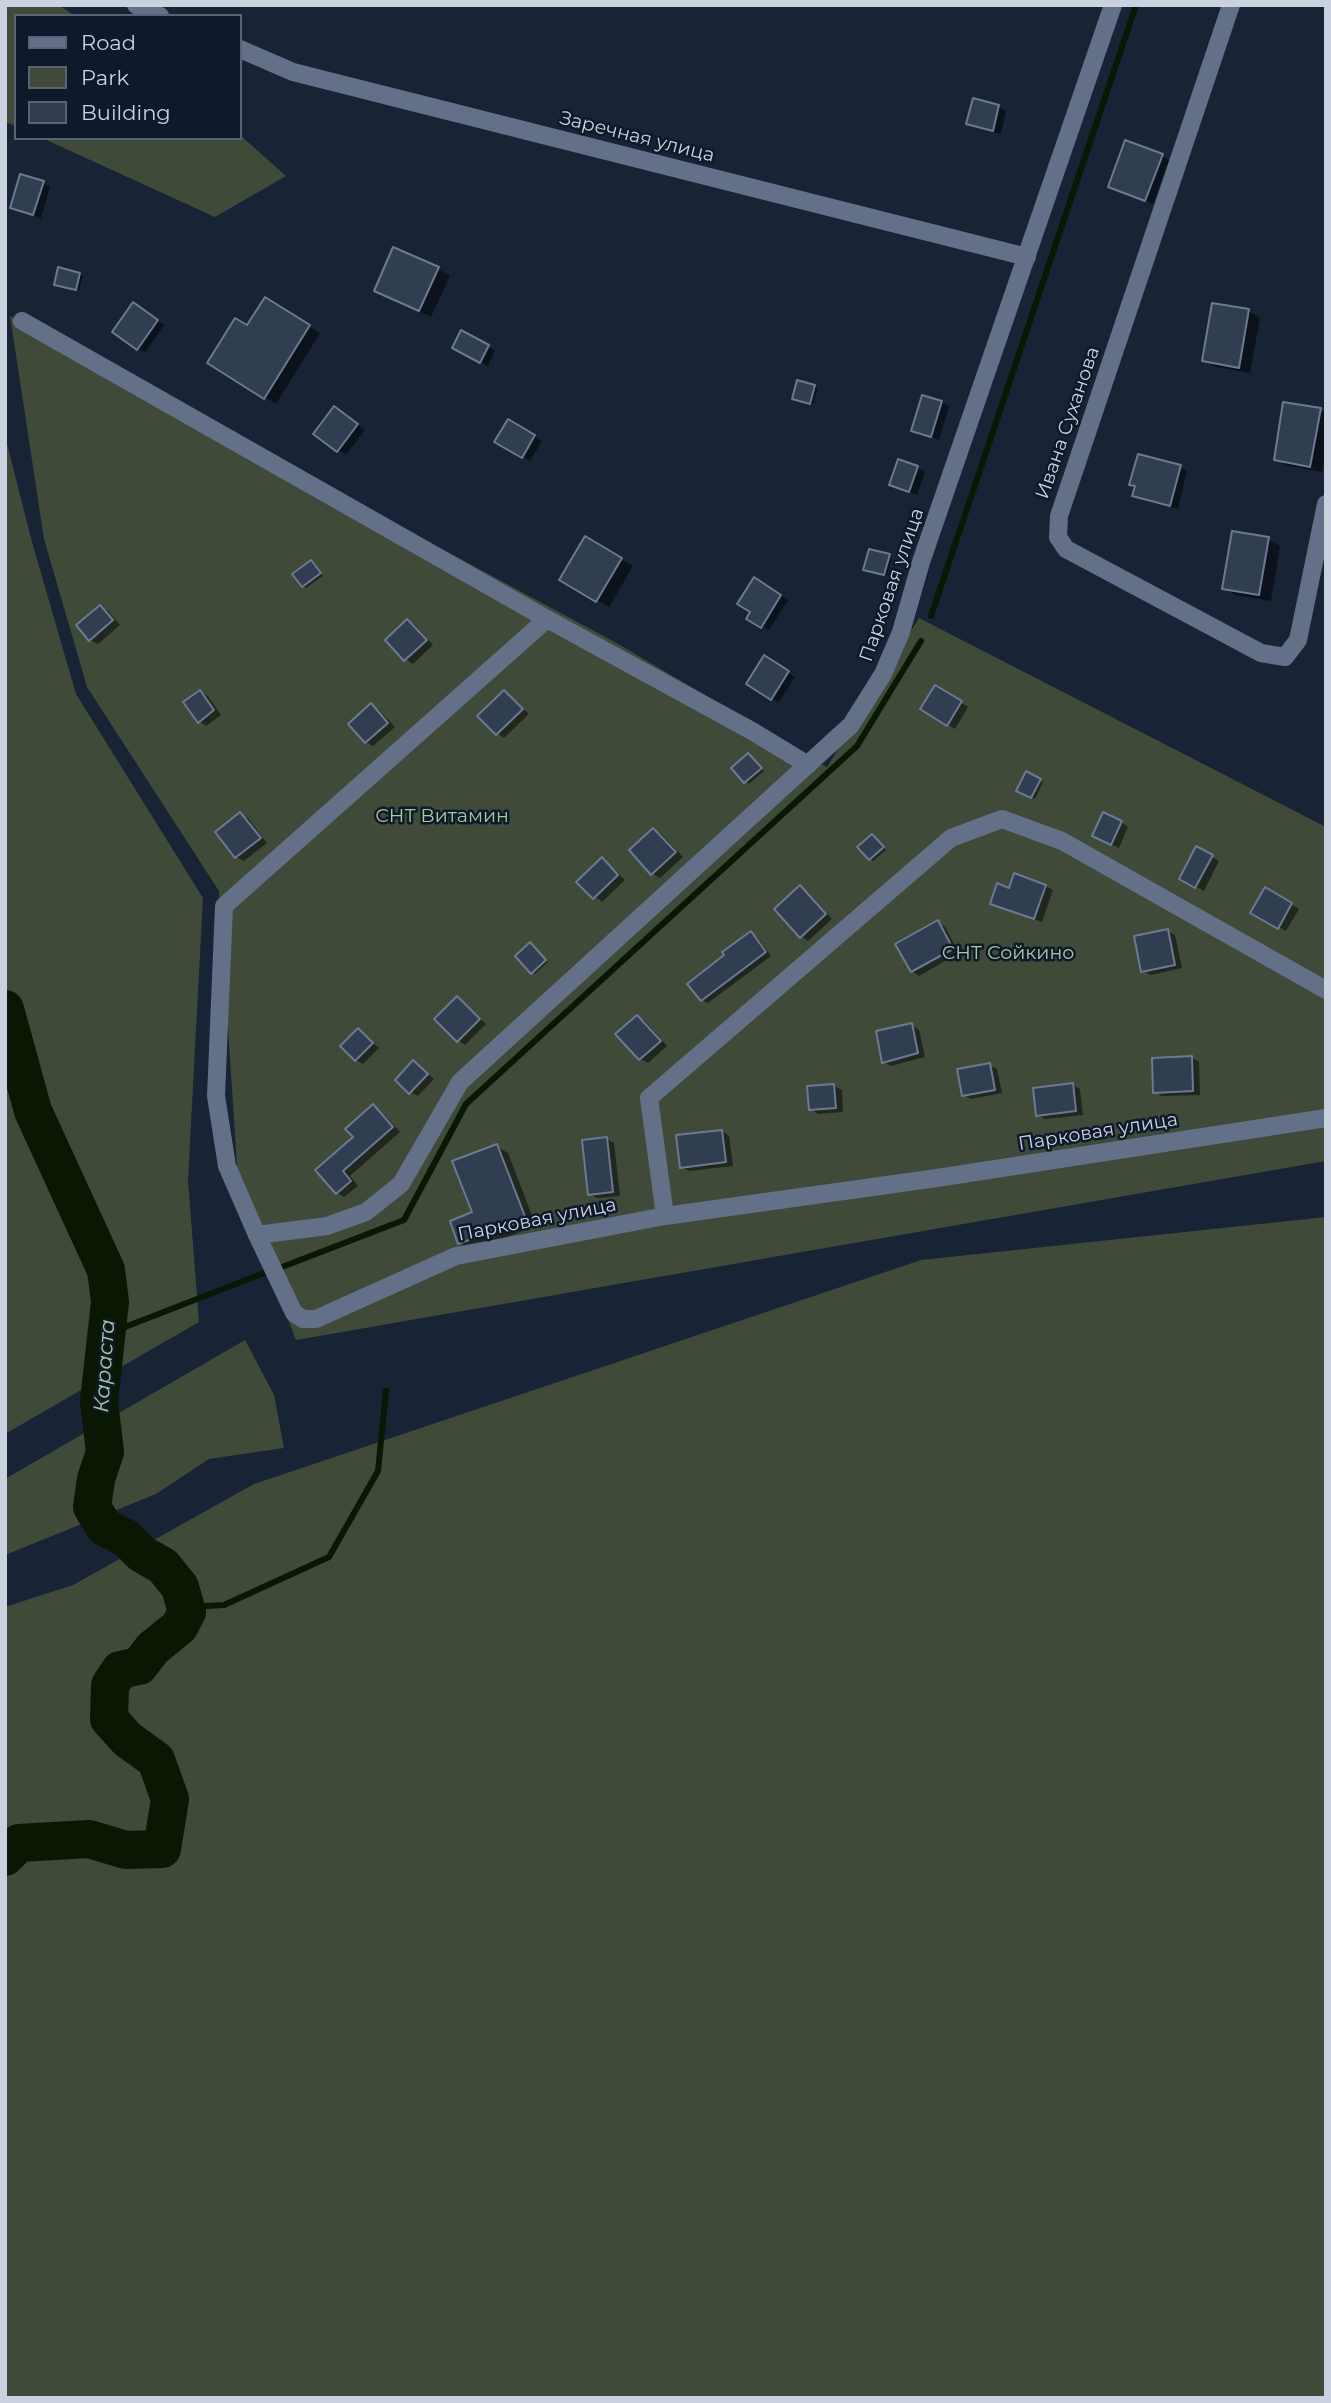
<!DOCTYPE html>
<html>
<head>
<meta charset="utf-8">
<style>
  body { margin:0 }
  #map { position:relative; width:1331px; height:2403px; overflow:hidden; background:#182336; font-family:Montserrat,sans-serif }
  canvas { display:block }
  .frame { position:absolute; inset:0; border:7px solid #cbd2df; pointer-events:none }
  .legend { position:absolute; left:14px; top:14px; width:228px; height:126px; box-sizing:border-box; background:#0f192c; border:2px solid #5a6374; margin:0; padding:9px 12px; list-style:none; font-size:21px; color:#cbd2df }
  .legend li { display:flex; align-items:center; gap:14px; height:35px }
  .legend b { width:35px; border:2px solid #5a6374 }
</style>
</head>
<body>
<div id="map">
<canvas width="1331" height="2403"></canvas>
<div class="frame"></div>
<ul class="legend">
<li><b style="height:9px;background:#637087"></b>Road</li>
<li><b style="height:19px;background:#3f4a39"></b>Park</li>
<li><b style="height:19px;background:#313d51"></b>Building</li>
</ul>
</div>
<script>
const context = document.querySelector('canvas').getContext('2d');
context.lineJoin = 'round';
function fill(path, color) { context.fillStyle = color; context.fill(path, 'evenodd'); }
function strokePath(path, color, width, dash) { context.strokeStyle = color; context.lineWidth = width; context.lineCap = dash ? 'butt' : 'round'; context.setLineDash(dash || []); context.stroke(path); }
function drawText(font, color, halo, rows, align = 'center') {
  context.font = font + ' Montserrat,sans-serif'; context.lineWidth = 5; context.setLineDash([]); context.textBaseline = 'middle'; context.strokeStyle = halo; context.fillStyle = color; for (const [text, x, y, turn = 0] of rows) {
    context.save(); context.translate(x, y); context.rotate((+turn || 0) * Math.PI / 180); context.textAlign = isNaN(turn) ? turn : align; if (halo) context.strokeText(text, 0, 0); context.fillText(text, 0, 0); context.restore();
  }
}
fill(new Path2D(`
  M5,5H59L75,16H16V126L5,122Z
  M240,135L286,176L215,217L42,138H240Z
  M10,316L620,645L827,767L919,618L1326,827V1161L296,1340L239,1196L219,891L87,687L44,539Z
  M5,436L32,542L76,694L203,898L188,1180L199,1322L5,1434Z
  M1326,1217V2398H5V1607L73,1585L254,1484L921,1260Z
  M245,1340L274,1395L284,1448L209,1459L156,1494L5,1555V1479Z`), '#3f4a39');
fill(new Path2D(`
  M974,101L999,107L1006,111L1001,134L976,127L968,123Z
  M1162,156L1169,160L1153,204L1110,186Z
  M43,183L50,187L41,218L12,207Z
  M438,269L450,276L431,317L376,290Z
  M80,274L83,276L79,290L59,285Z
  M265,299L320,333L276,404L209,363L248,328Z
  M141,309L164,325L145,353L138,349Z
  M1248,311L1260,318L1250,373L1216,367L1204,360Z
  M462,333L495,350L488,366L454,348Z
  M798,382L818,388L813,404L797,400Z
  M941,402L949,406L939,440L914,430Z
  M1320,410L1326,413V452L1322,472L1287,466L1276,459Z
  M342,413L365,430L346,455L315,434Z
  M509,421L542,441L530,461L497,441Z
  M917,467L925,472L917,495L891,485Z
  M1180,467L1187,471L1178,509L1141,500L1134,496L1136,487L1131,484Z
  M585,538L633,566L609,607L561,580Z
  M1268,539L1280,546L1271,601L1235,595L1224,588Z
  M889,556L892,557L887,576L868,571Z
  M311,562L323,576L306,588L303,586Z
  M754,579L788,600L769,630L749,618L753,612Z
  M100,607L108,611L120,625L98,644L90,640Z
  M407,621L415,625L433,645L413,664L405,659Z
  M764,658L795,677L779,702L748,684Z
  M936,687L968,707L955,729L922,709Z
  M200,692L208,696L221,715L206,726L199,721Z
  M505,692L529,714L504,738L497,733Z
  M371,705L379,710L395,727L373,746L366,742Z
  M749,755L764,771L749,784L734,768Z
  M1027,774L1043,782L1035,799L1018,790Z
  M240,814L248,818L267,843L244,861L236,857Z
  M1121,822L1128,827L1119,848L1102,840Z
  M654,830L661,834L683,857L660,878L653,874L631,851Z
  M876,838L886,850L873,861L870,859Z
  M1197,848L1219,861L1204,891L1181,879Z
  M602,860L609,864L625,880L602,902L579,882Z
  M1045,886L1053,890L1042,922L992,904Z
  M801,887L808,892L832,919L808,941L801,936Z
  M1266,890L1299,909L1286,931L1253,913Z
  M937,922L945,927L959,953L919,976L912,971Z
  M1167,931L1175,935L1182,968L1151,975L1143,971Z
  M751,933L757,937L771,956L708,1003L702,1000Z
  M533,946L548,962L535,974L532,972Z
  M457,998L486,1024L465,1045L458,1040Z
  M637,1017L645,1021L667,1046L648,1063L640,1059Z
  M912,1025L919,1030L925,1057L891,1066L884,1062Z
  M358,1030L379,1048L363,1064L356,1060Z
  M1192,1058L1199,1062L1200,1095L1162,1096L1155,1092Z
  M414,1062L434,1079L418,1096L411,1092Z
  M989,1065L997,1069L1002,1093L971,1099L964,1095Z
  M1073,1085L1080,1089L1083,1115L1045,1119L1038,1115Z
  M834,1086L842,1090L843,1112L818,1114L811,1109Z
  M373,1106L381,1111L400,1132L350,1176L358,1186L344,1197L337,1193L318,1170L355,1137Z
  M722,1131L729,1136L733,1166L689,1171L681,1167Z
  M607,1139L614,1143L620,1196L597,1198L590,1194Z
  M496,1146L508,1153L536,1226L472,1250L460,1243L475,1213Z`), '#0007');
strokePath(new Path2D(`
  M931,616L1136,5
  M282,1267L404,1220L466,1104L857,746L921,641
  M107,1334L264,1273
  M186,1607L224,1605L329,1557L378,1471L386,1391`), '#091703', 6);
strokePath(new Path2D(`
  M5,1009L33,1111L106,1270L110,1302L99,1401L105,1452L96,1479L92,1507L104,1527L126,1538L142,1554L163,1566L180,1587L187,1612L179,1627L153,1648L139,1666L120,1670L110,1685L109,1719L127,1739L156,1760L170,1799L162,1849L126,1850L89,1839L19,1843L5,1857`), '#091703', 38);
const building = new Path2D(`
  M973,98L999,105L993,131L966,124Z
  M1125,140L1163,154L1145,201L1108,187Z
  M20,174L44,181L33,215L10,208Z
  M393,247L439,267L419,311L374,291Z
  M58,267L80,273L76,290L54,285Z
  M265,297L310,325L264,399L207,363L235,318L247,325Z
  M133,302L158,320L137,350L112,332Z
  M1212,303L1249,309L1239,368L1202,361Z
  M461,330L489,345L480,363L452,348Z
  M797,380L815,385L810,404L792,399Z
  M922,395L942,401L931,437L911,431Z
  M1283,402L1321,408L1310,467L1274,460Z
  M334,406L358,424L337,452L313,434Z
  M508,419L535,435L522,458L494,442Z
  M1138,454L1181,465L1170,506L1132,496L1135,486L1129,485Z
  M898,459L918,466L909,492L889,485Z
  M1232,531L1269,537L1259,595L1222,589Z
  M585,536L622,558L596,602L559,580Z
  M869,549L890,554L884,575L863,570Z
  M311,560L321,573L302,587L292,574Z
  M754,577L781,595L761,628L746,619L750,612L737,604Z
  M100,605L113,620L89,641L76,625Z
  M407,619L427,640L404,661L385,640Z
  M764,655L789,671L771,700L746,684Z
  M935,685L962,701L947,726L920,709Z
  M200,690L214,710L198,723L183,702Z
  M504,690L523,709L496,735L477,716Z
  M371,703L388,723L365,743L348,724Z
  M748,753L762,768L744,783L731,768Z
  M1026,771L1041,779L1031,798L1016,791Z
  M240,812L261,838L235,858L215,832Z
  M1103,812L1122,821L1111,845L1092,836Z
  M653,828L676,852L651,875L629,850Z
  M872,834L884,847L869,860L857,847Z
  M1196,846L1213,855L1195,888L1179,879Z
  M602,857L618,875L593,899L576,882Z
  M1014,873L1046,885L1034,919L990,904L997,883L1009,888Z
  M800,885L826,914L800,938L774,909Z
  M1265,887L1292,903L1278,929L1250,913Z
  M938,920L953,949L911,972L895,944Z
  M1168,929L1175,965L1141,972L1134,936Z
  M751,931L766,952L701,1001L687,984L724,955L722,952Z
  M530,942L546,960L531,974L515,956Z
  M457,996L480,1019L457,1042L434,1019Z
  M637,1015L661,1041L639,1060L615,1034Z
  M912,1023L918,1053L882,1063L876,1031Z
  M358,1028L373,1043L355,1061L340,1046Z
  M1192,1056L1193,1091L1153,1093L1152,1058Z
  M413,1060L428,1074L409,1094L395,1080Z
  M990,1063L995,1090L962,1096L957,1069Z
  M1073,1083L1076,1111L1036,1116L1033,1088Z
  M834,1084L836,1108L809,1110L807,1086Z
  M373,1104L393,1127L343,1171L351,1181L336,1194L315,1170L353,1137L345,1129Z
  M722,1130L726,1162L680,1168L676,1135Z
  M607,1137L613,1192L588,1195L582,1140Z
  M497,1144L526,1219L458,1244L450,1221L472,1212L452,1161Z`);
fill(building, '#313d51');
strokePath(building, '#6c7a91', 2);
strokePath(new Path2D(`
  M136,5L160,16
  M1113,5L921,562L901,632L883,674L851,725L460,1082L401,1184L366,1212L327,1226L257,1235L294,1313L303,1319H316L456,1256L665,1216L937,1178L1326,1118
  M1231,5L1059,516L1058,537L1066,549L1261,653L1285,657L1298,640L1326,504
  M240,49L293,72L1027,257
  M22,321L547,619L752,731L808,765
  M665,1216L649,1098L951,838L1002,819L1062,841L1326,990
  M257,1235L227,1166L216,1096L224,906L547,619`), '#637087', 18);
drawText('19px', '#cbd2df', '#0f192c', [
  ["Заречная улица",637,137,14],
  ["Ивана Суханова",1068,423,-71],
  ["Парковая улица",892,585,-71],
  ["Парковая улица",1098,1132,-9],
  ["Парковая улица",537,1220,-11]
]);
drawText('19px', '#a9ca99', '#0f192c', [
  ["СНТ Витамин",442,816],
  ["СНТ Сойкино",1008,953]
]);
drawText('italic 21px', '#a9c999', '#0f192c', [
  ["Караста",105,1366,-86]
]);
</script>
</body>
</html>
